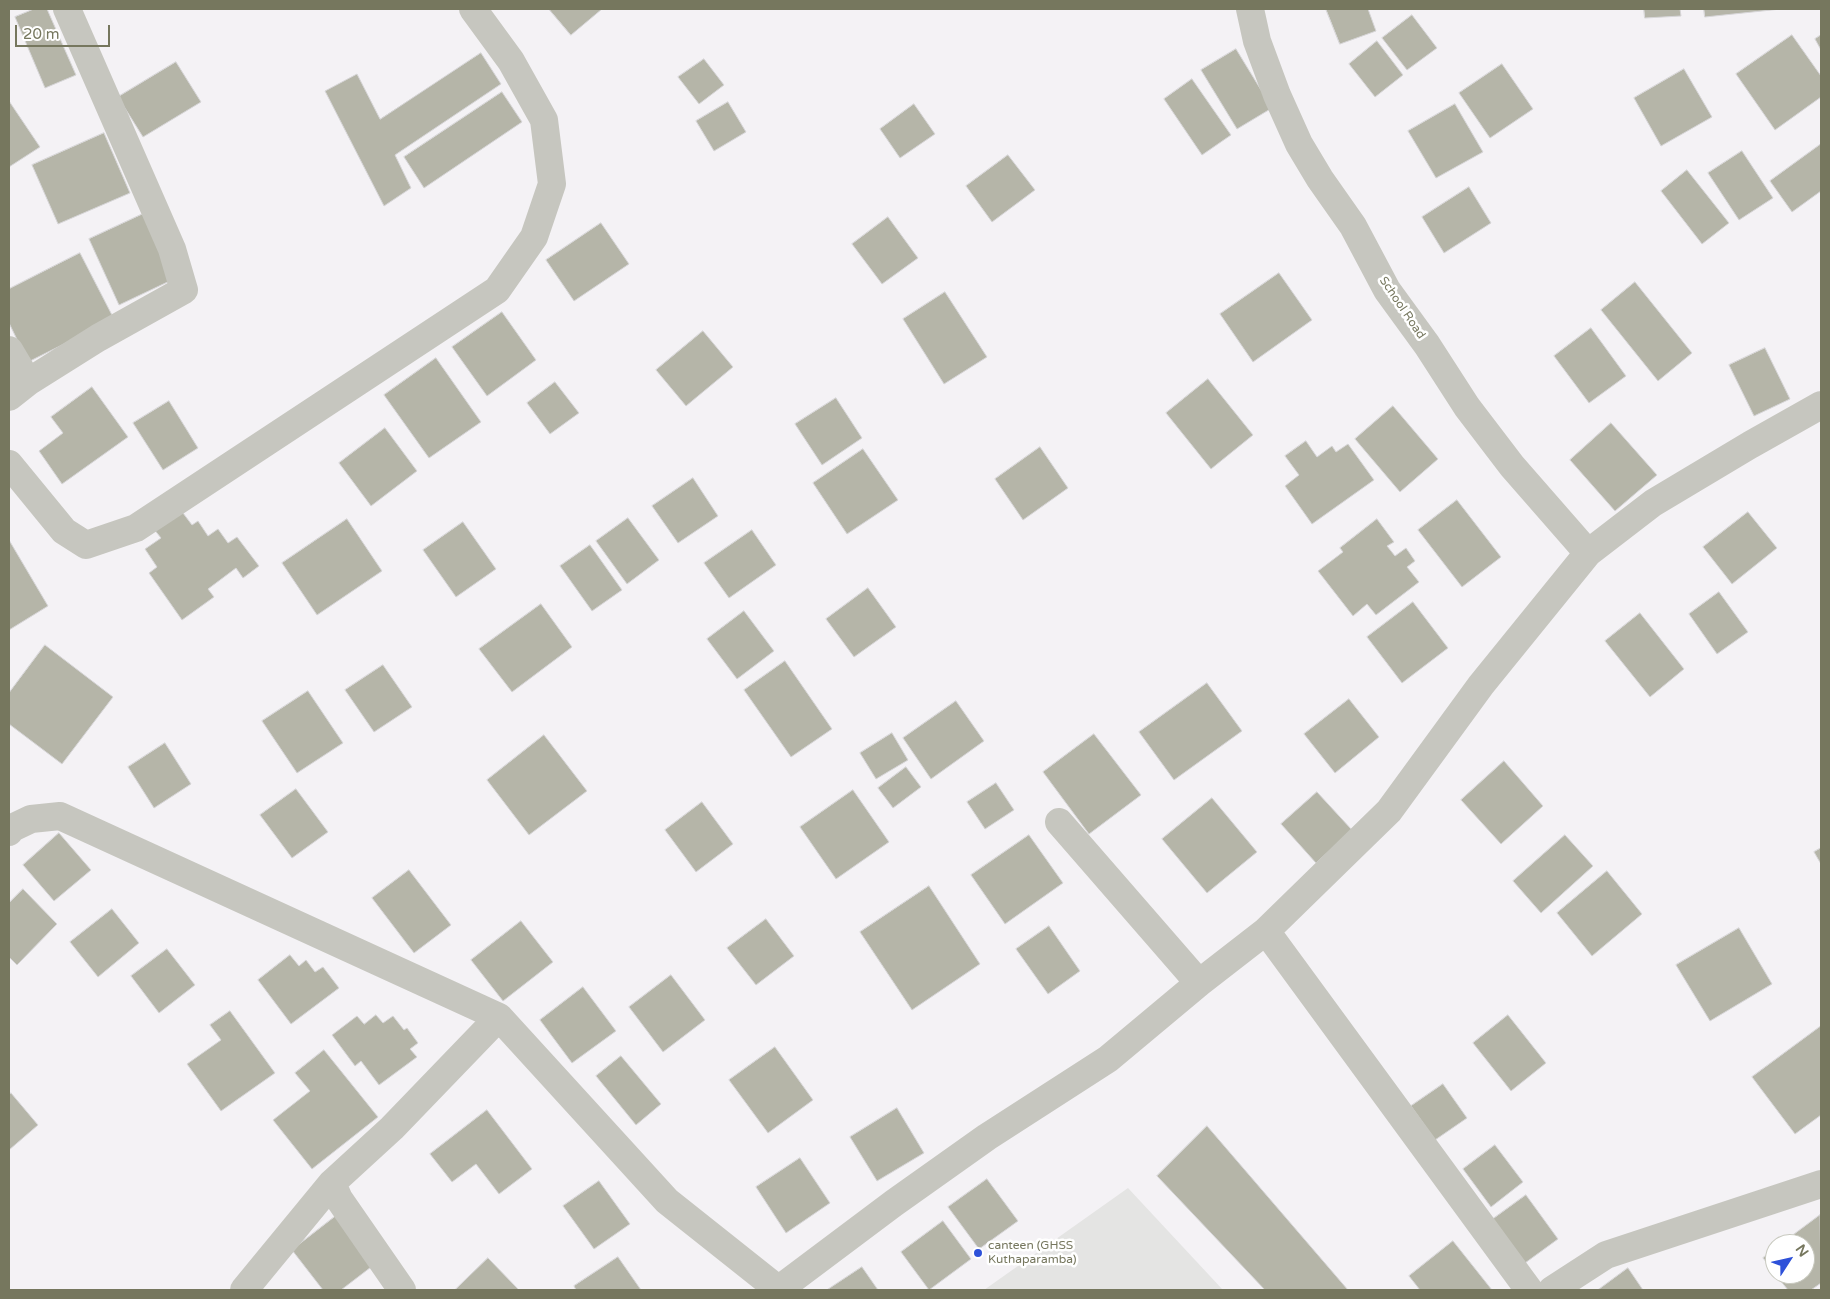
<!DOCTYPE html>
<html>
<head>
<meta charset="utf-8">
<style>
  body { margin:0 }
  #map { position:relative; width:1830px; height:1299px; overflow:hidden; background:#f4f2f5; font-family:"Varela Round",sans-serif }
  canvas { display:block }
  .frame { position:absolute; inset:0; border:10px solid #76775e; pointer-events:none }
  .north { position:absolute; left:1765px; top:1234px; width:50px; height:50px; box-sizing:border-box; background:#fff; border:1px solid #c8c9bf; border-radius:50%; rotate:55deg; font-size:14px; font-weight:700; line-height:20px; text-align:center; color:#76775e }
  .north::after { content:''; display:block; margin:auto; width:18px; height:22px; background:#2e51d9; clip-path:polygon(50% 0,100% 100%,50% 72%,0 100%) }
  .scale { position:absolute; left:15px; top:25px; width:95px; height:22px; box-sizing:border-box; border:2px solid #76775e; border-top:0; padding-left:6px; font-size:15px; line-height:18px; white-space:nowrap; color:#76775e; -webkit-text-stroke:4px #fff; paint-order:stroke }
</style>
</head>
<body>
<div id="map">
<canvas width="1830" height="1299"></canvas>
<div class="frame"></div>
<div class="north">N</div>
<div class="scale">20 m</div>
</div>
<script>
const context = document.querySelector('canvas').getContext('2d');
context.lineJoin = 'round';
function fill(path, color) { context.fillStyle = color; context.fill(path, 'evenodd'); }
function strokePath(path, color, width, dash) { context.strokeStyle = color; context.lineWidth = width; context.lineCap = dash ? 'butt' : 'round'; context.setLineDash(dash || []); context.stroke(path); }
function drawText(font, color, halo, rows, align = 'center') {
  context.font = font + ' "Varela Round",sans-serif'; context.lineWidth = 5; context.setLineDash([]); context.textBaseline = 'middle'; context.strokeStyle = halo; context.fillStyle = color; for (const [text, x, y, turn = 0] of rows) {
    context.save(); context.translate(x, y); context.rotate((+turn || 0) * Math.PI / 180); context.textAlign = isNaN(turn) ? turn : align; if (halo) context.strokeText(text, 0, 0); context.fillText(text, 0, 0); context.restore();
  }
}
fill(new Path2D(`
  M1128,1188L1223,1290H984Z`), '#e4e4e3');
const building = new Path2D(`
  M34,9H47L76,75L45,88L15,17Z
  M549,9H602L571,35Z
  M1326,9H1368L1376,31L1340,44Z
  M1644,9H1680L1681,16L1645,18Z
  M1704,9H1781L1705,17Z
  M1412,15L1437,48L1407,70L1382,38Z
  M1792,35L1821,76V97L1775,130L1736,74Z
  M1821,35V50L1815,39Z
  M1377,41L1403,75L1375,97L1349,64Z
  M1236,49L1272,108L1237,129L1201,70Z
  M481,53L501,84L395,155L411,188L384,206L325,91L357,74L380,119Z
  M704,59L724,85L699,104L678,77Z
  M176,62L201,102L143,137L118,97Z
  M1502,64L1533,109L1490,138L1459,93Z
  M1684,69L1712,117L1661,146L1634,98Z
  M1192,79L1231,135L1202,155L1164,99Z
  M502,92L522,122L424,188L404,157Z
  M9,101L40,147L9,167Z
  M728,102L746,132L714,151L696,121Z
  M914,104L935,134L900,158L880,129Z
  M1455,104L1483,152L1436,178L1408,131Z
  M104,133L130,193L58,224L32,165Z
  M1821,144V191L1792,212L1770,181Z
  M1742,151L1773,198L1739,220L1708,173Z
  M1008,155L1035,190L992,222L966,186Z
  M1687,170L1729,223L1702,244L1661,191Z
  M1469,187L1491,223L1444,253L1422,217Z
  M145,213L176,278L119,305L89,239Z
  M888,217L918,258L882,284L852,244Z
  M601,223L629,264L574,301L546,260Z
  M80,253L114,319L28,362L9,323V289Z
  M1279,273L1312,320L1253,362L1220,314Z
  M1635,282L1692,353L1658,381L1601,310Z
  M945,292L987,357L944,384L903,319Z
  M502,312L536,360L487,396L452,347Z
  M1591,328L1626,376L1589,403L1554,356Z
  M703,331L733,367L686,406L656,370Z
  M1765,348L1790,399L1754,416L1729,365Z
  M436,358L481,422L429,458L384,395Z
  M1208,379L1253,435L1211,469L1166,413Z
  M555,382L579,413L550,434L527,403Z
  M92,387L128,437L62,484L39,451L63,433L51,417Z
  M836,398L862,438L822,465L795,424Z
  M169,401L198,448L163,470L133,423Z
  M1393,406L1438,459L1400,492L1355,439Z
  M1611,423L1657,475L1615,511L1570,460Z
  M385,428L417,471L371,506L339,463Z
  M1306,441L1317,457L1332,446L1336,452L1348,444L1374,480L1312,524L1285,486L1299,475L1285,456Z
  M1040,447L1068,488L1023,520L995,479Z
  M863,449L898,500L847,534L813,483Z
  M693,478L718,516L678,543L652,506Z
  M1457,500L1501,557L1462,587L1418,530Z
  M180,509L192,525L198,521L208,536L218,529L228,543L237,537L259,566L243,578L236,568L208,589L214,597L182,620L149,573L157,567L145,549L161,538L153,528Z
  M1748,512L1777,548L1732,584L1703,547Z
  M628,518L659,560L627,584L596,541Z
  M347,519L382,571L317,615L282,563Z
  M1377,519L1394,542L1387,546L1395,556L1406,548L1415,561L1407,567L1419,582L1376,615L1367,604L1353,616L1318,571L1343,552L1340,548Z
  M463,522L496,569L456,597L423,550Z
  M752,530L776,565L729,598L704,563Z
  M9,540L48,606L9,630Z
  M590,545L622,590L592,611L560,566Z
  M868,588L896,627L854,657L826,619Z
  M1719,592L1748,632L1717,654L1689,614Z
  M1413,602L1448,648L1402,683L1367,637Z
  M541,604L572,647L512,692L479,649Z
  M744,611L774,651L737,679L707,639Z
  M1640,613L1684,669L1650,697L1605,641Z
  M45,645L113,697L62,764L9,724V693Z
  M785,661L832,729L791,757L744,690Z
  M383,665L412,707L374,732L345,690Z
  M1207,683L1242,731L1174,780L1139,732Z
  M308,691L343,743L297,773L262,721Z
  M1349,699L1379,737L1335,773L1304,734Z
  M956,701L984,741L931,779L903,738Z
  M892,733L908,760L876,779L860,753Z
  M1094,734L1141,795L1089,834L1043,772Z
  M544,735L587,791L529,835L487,780Z
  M165,743L191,784L154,808L128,767Z
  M1504,761L1543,806L1501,844L1461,800Z
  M906,767L921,787L893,808L878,788Z
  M996,783L1014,810L985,829L967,802Z
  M296,789L328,832L292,858L260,815Z
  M853,790L889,842L836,879L800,827Z
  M1317,792L1352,830L1316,863L1281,824Z
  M1212,798L1257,852L1207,893L1162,839Z
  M702,802L733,844L696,872L665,830Z
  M59,833L91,870L54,901L23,865Z
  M1029,835L1063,883L1005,924L971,875Z
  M1565,835L1593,866L1541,913L1513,881Z
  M1821,848V864L1814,852Z
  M409,870L451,925L414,953L372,898Z
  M1607,871L1642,914L1592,956L1557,913Z
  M929,886L980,964L912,1010L860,932Z
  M23,889L57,924L17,965L9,957V903Z
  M112,909L139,943L98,977L70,942Z
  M766,919L794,956L756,985L727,948Z
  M521,921L553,962L503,1001L471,960Z
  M1049,926L1080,971L1048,994L1016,949Z
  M1739,928L1772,984L1710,1021L1676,965Z
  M167,949L195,985L159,1013L131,976Z
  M290,955L299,966L306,960L315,972L323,967L339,988L291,1024L258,980Z
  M671,975L705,1020L663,1052L629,1007Z
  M583,987L616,1031L572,1063L540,1020Z
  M230,1011L275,1073L221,1111L187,1064L221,1040L210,1025Z
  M376,1015L383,1023L393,1016L404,1030L407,1028L418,1043L410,1049L417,1057L379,1085L361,1061L355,1066L332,1035L357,1016L364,1024Z
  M1508,1015L1546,1063L1511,1091L1473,1043Z
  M1821,1026V1115L1795,1134L1752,1077Z
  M775,1047L813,1100L768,1133L729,1080Z
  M324,1050L378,1117L312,1169L273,1120L310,1091L295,1073Z
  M621,1056L661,1104L636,1125L596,1076Z
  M1443,1084L1467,1118L1435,1140L1411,1106Z
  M11,1093L38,1125L9,1150V1095Z
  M897,1108L924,1153L877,1181L850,1137Z
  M487,1110L532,1169L499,1194L476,1164L452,1182L430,1154Z
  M1207,1126L1348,1290H1265L1157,1176Z
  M1495,1145L1523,1182L1491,1207L1463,1169Z
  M800,1158L830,1203L786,1233L756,1187Z
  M987,1179L1018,1221L979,1249L948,1207Z
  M599,1181L630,1224L594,1249L563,1206Z
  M1526,1195L1558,1239L1525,1263L1493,1219Z
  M337,1215L375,1264L341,1290H323L292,1250Z
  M1820,1215L1821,1283L1811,1290H1788L1775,1274H1805V1244H1781Z
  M943,1221L971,1259L929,1290L901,1252Z
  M1453,1241L1492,1290H1420L1409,1276Z
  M1775,1249V1273L1763,1258Z
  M618,1257L641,1290H576L574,1286Z
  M488,1258L518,1289L517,1290H455Z
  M862,1267L878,1290H827Z
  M1628,1268L1643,1290H1598Z`);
fill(building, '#b5b5a8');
strokePath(building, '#d6d5d7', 1);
strokePath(new Path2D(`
  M1250,9L1257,41L1277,95L1299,144L1320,179L1353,226L1387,290L1427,345L1467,407L1512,466L1588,553
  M9,350L28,382L9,397
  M28,382L98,338L184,290L172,249L67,9
  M9,464L64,531L86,545L136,528L497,290L534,237L552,184L544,120L511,61L473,9
  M1059,822L1199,983
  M9,832L10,829L31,819L60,816L499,1017L667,1201L779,1290
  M1266,931L1529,1290
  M332,1183L339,1199L402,1290
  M244,1290L332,1183L392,1128L499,1017
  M778,1290L894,1203L987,1137L1108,1059L1199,983L1266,931L1389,811L1481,685L1588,553L1653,503L1750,445L1821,405
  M1552,1290L1606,1255L1821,1184`), '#c6c6bf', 28);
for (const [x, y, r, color] of [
  [978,1253,5,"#2e51d9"]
]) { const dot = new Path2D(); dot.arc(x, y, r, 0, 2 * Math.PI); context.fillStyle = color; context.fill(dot); strokePath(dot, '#fff', 2); }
drawText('12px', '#76775e', '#fff', [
  ["School Road",1402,308,56]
]);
drawText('12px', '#76775e', '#fff', [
  ["canteen (GHSS",988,1246],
  ["Kuthaparamba)",988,1260]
], 'left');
</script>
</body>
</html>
